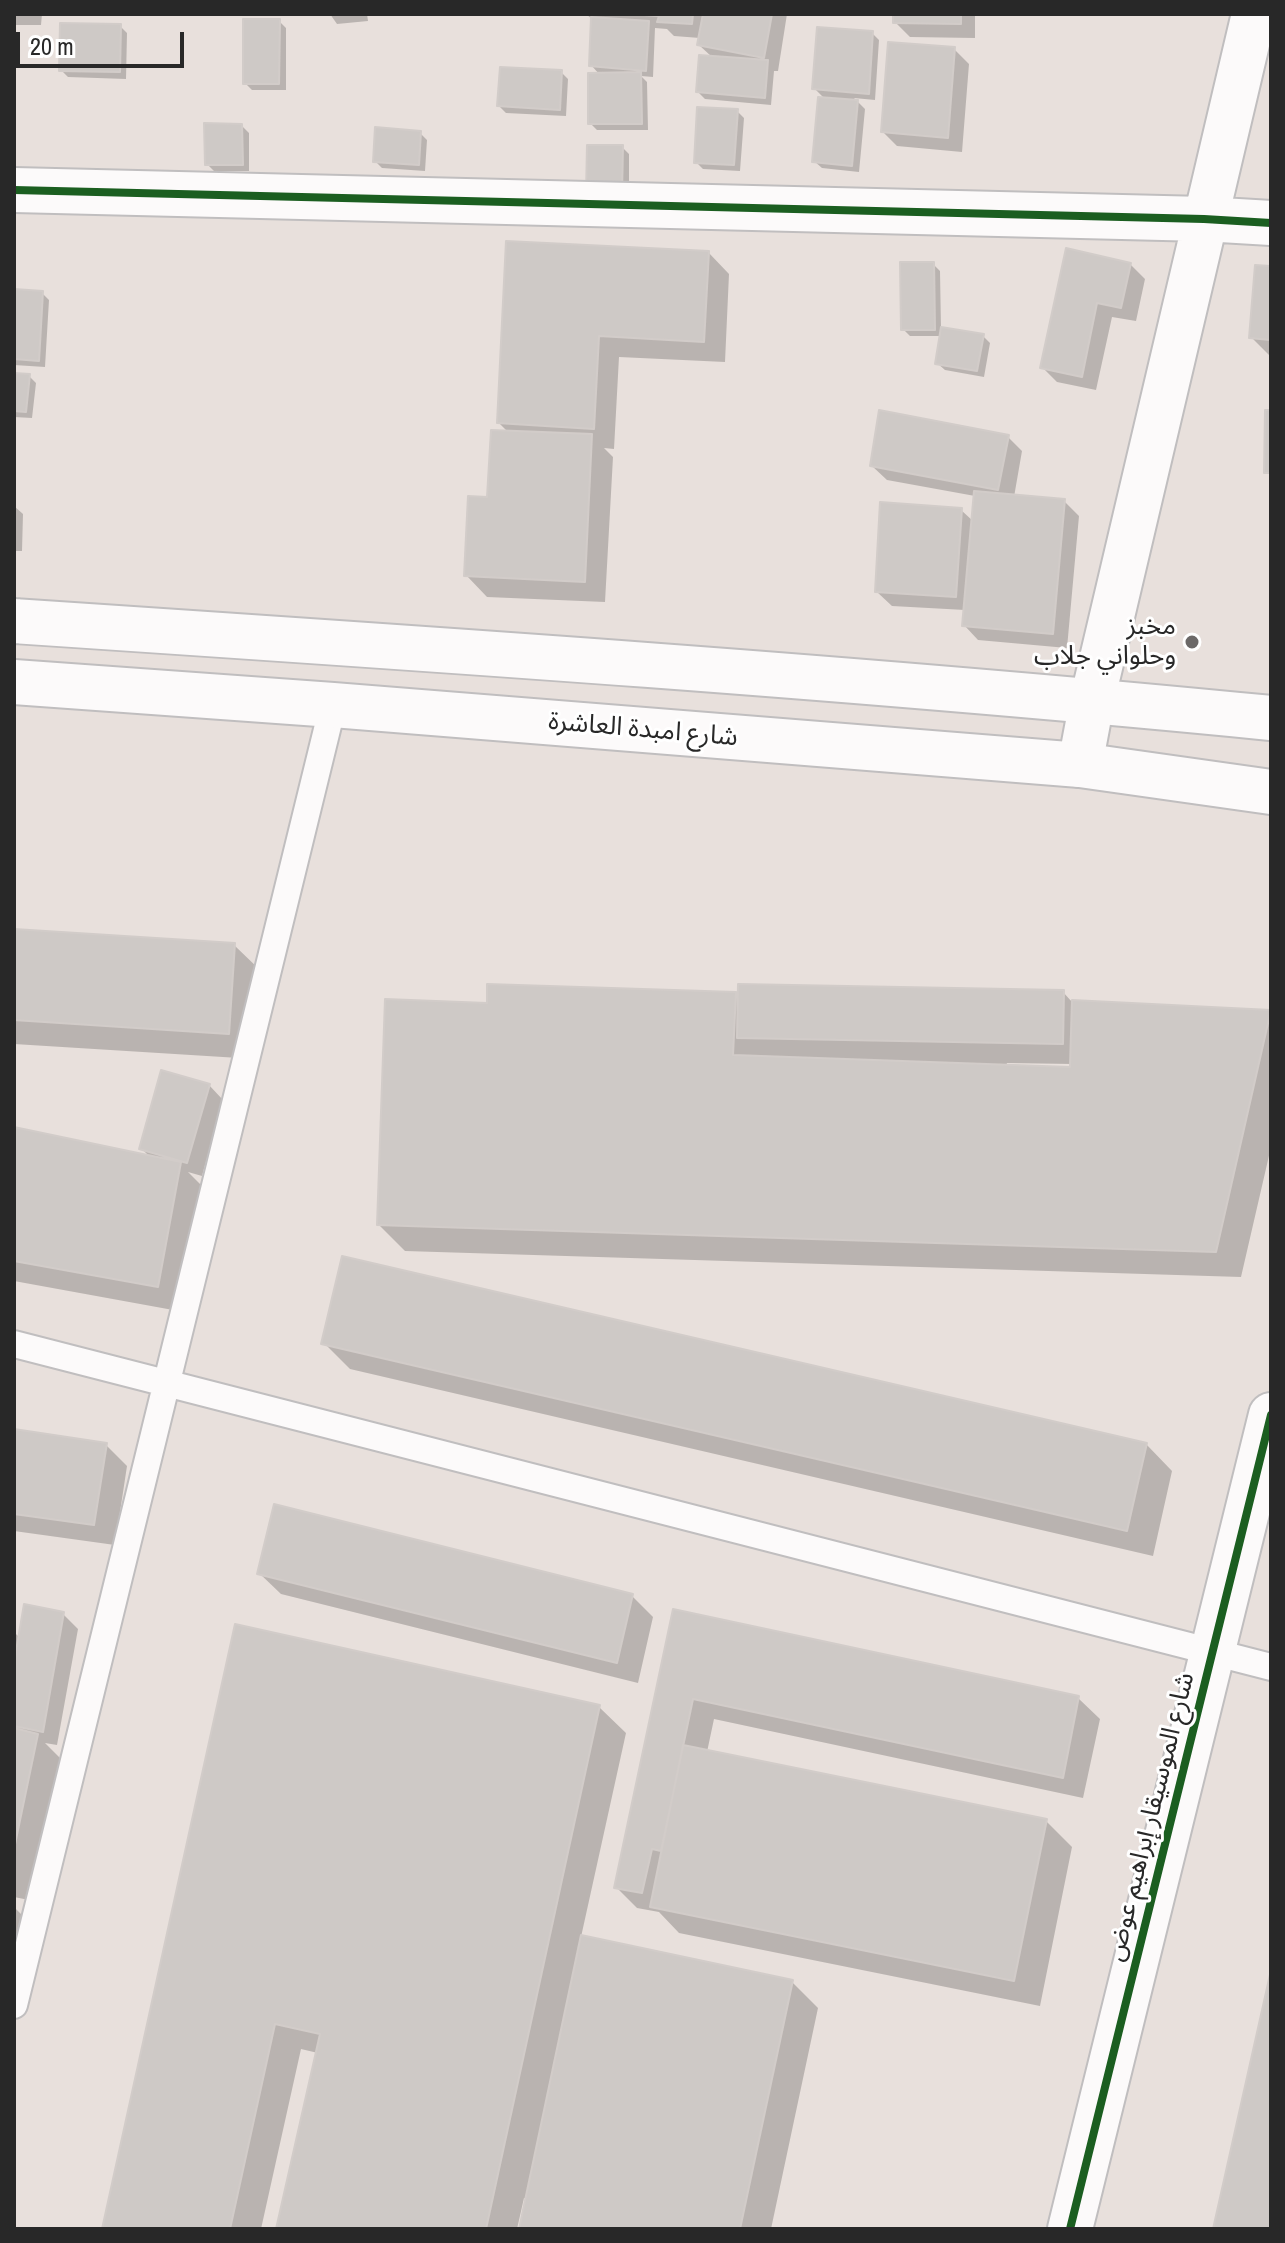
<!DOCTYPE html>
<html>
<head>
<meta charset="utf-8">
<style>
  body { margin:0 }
  #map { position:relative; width:1285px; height:2243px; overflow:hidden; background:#e8e0dc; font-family:"Archivo Narrow",sans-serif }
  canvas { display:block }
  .frame { position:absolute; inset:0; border:16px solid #282828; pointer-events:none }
  .scale { position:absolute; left:16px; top:32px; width:168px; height:36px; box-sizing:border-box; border:4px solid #282828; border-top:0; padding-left:10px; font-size:24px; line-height:28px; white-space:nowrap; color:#282828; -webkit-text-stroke:6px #fff; paint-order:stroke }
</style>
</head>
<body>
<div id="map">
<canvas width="1285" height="2243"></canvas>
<div class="frame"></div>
<div class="scale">20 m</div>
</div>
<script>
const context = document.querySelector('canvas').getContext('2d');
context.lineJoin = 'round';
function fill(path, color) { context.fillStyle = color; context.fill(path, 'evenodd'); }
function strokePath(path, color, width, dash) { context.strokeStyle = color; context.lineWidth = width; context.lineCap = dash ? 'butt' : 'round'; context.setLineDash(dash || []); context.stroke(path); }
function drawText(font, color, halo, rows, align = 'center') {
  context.font = font + ' "Archivo Narrow","Noto Sans Arabic",sans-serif'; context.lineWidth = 6; context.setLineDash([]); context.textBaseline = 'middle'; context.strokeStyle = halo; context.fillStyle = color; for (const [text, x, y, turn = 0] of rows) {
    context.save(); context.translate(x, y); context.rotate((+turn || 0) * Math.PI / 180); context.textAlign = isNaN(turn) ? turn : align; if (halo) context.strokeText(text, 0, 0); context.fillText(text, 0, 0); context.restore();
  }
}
fill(new Path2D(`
  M14,14H42L41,25H14Z
  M330,14H367L368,21L337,24Z
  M586,14H787L778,71H774L771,105L705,99L698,92L712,57L699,45L700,38L674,36L667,29L655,28L653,77L641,76L647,82L648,130H597L590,123L600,75L591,65L593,20Z
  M895,14H975V38L910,37L895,22Z
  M279,21L286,28V90H252L245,83Z
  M120,26L127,33L126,79L68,77L61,70Z
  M872,33L879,40L875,100L854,98L865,109L859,172L822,168L814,161L825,99L814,88Z
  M954,49L969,64L962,152L897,146L883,132Z
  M561,72L568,79L566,116L506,113L499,106Z
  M737,111L744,118L740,171L703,169L696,162Z
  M242,126L249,133V171H214L207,164Z
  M420,133L427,140L425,171L382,168L375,161Z
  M622,147L629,154V200H595Z
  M508,243L708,252L729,274L725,362L619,357L614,449L604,448L613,457L605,602L487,597L466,575L508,432L499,423Z
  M1067,251L1130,264L1145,279L1136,321L1112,317L1096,390L1057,382L1042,367Z
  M933,264L940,271L941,329L983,336L990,343L984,377L945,370L937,363L942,336H910L903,329Z
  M1271,268V357L1251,337Z
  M14,291L42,293L49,300L45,367L14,365Z
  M14,375L29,376L36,383L32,418L14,417Z
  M1008,437L1022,451L1014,497L1064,501L1079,516L1067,648L978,640L964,625L965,610L892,606L877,592L961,510L973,521L975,496L887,480L872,466Z
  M14,506L23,514L22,551H14Z
  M14,931L234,945L261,971L255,1059L14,1044Z
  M1063,992L1072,1002L1271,1013V1147L1241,1277L405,1251L379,1225L489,1005L735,994L740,998ZM1007,1063L1072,1064V1069L1006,1066Z
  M209,1085L223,1100L202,1176L188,1172L206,1190L184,1312L14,1281V1129L151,1158L142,1149Z
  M324,1343L1146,1444L1172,1471L1153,1556L350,1369Z
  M14,1431L106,1445L127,1466L115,1545L14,1531Z
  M259,1573L632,1596L653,1617L638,1683L281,1594Z
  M675,1611L1078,1698L1100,1719L1083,1798L714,1719L707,1752L1046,1821L1072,1847L1040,2006L679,1933L659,1912L637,1908L616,1887Z
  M63,1614L78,1629L57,1745L45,1743L64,1762L34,1901L14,1897V1632L20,1638Z
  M236,1626L599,1707L626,1733L581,1937L792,1982L818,2008L771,2229H521L527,2199L524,2198L517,2229H278L318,2053L301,2049L261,2229H104Z
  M14,1907L23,1916L14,1957Z`), '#0003');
const building = new Path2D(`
  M630,14H693L692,24L657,22L659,16Z
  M703,14H772L764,58L697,45Z
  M893,14H961V24L893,23Z
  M591,17L649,21L646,71L589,66Z
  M243,19H280L279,84H243Z
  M60,23L121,24L120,72L59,71Z
  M817,27L873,31L869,94L812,89Z
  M888,42L955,47L948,138L881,132Z
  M699,55L768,60L765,98L696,92Z
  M500,67L562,70L560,110L497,106Z
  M641,72L642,124H588V73Z
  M818,97L858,100L852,166L812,162Z
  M697,107L738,109L734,165L694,163Z
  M204,123L242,124L243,165H205Z
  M375,127L421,131L419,165L373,162Z
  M587,145H623L622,194H586Z
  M506,241L709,251L704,342L599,336L594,429L497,423Z
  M1066,248L1131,263L1121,308L1097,303L1082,377L1040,368Z
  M900,262H934L935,330H901Z
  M1255,265L1271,266V340L1249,338Z
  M14,289L43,291L39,361L14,359Z
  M941,327L984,334L977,371L935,364Z
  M14,373L30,374L26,412L14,411Z
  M879,410L1009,435L998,490L870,466Z
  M1265,410H1271V473H1264Z
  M491,430L592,434L585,582L464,576L468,496L487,497Z
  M974,491L1065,499L1053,634L962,626Z
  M880,502L962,508L956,597L875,592Z
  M14,929L235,943L229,1034L14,1020Z
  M487,984L736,992L733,1055L1070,1067L1072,1000L1271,1010L1216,1252L377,1225L385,999L487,1003Z
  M738,984L1064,990L1063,1044L737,1038Z
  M161,1070L210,1084L187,1163L139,1149Z
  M14,1127L181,1162L158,1287L14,1261Z
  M342,1256L1147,1443L1127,1531L321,1344Z
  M14,1429L107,1443L94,1525L14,1514Z
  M274,1504L633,1594L617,1663L257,1574Z
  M24,1604L64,1612L43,1732L14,1726V1663Z
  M673,1609L1079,1696L1063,1778L693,1699L661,1851L652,1849L642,1893L614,1888Z
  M235,1624L600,1705L486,2229H276L320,2034L275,2024L230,2229H102Z
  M14,1728L38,1734L14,1849Z
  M683,1745L1047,1819L1014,1981L650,1907Z
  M581,1935L793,1980L740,2229H519Z
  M1271,1970V2229H1213Z`);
fill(building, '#cec9c6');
strokePath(building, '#d2ccc9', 2);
const service = new Path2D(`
  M14,1344L1271,1667
  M14,2005L333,705`);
const minor = new Path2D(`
  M14,190L1204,219L1271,223
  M1080,765L1092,701L1254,14`);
const tertiary = new Path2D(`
  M1070,2229L1271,1415`);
const secondary = new Path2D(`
  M14,621C433,649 853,677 1271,718
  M14,682L333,705L1080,765L1271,792`);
strokePath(service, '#c0bebf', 30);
strokePath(minor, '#c0bebf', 48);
strokePath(tertiary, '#c0bebf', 48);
strokePath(secondary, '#c0bebf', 48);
strokePath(service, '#fcfafa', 26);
strokePath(minor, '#fcfafa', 44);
strokePath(tertiary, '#fcfafa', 44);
strokePath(secondary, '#fcfafa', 44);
strokePath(new Path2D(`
  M14,190L1204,219L1271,223
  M1070,2229L1271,1415`), '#1b5e20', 8);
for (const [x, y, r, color] of [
  [1192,642,8,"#6b6867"]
]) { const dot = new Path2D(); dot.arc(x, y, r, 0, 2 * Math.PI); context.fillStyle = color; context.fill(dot); strokePath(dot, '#fff', 3); }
drawText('26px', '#282828', '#fff', [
  ["مخبز",1176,627],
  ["وحلواني جلاب",1176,657]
], 'right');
drawText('26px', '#282828', '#fff', [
  ["شارع امبدة العاشرة",643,730,5],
  ["شارع الموسيقار إبراهيم عوض",1151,1817,-76]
]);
</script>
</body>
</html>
